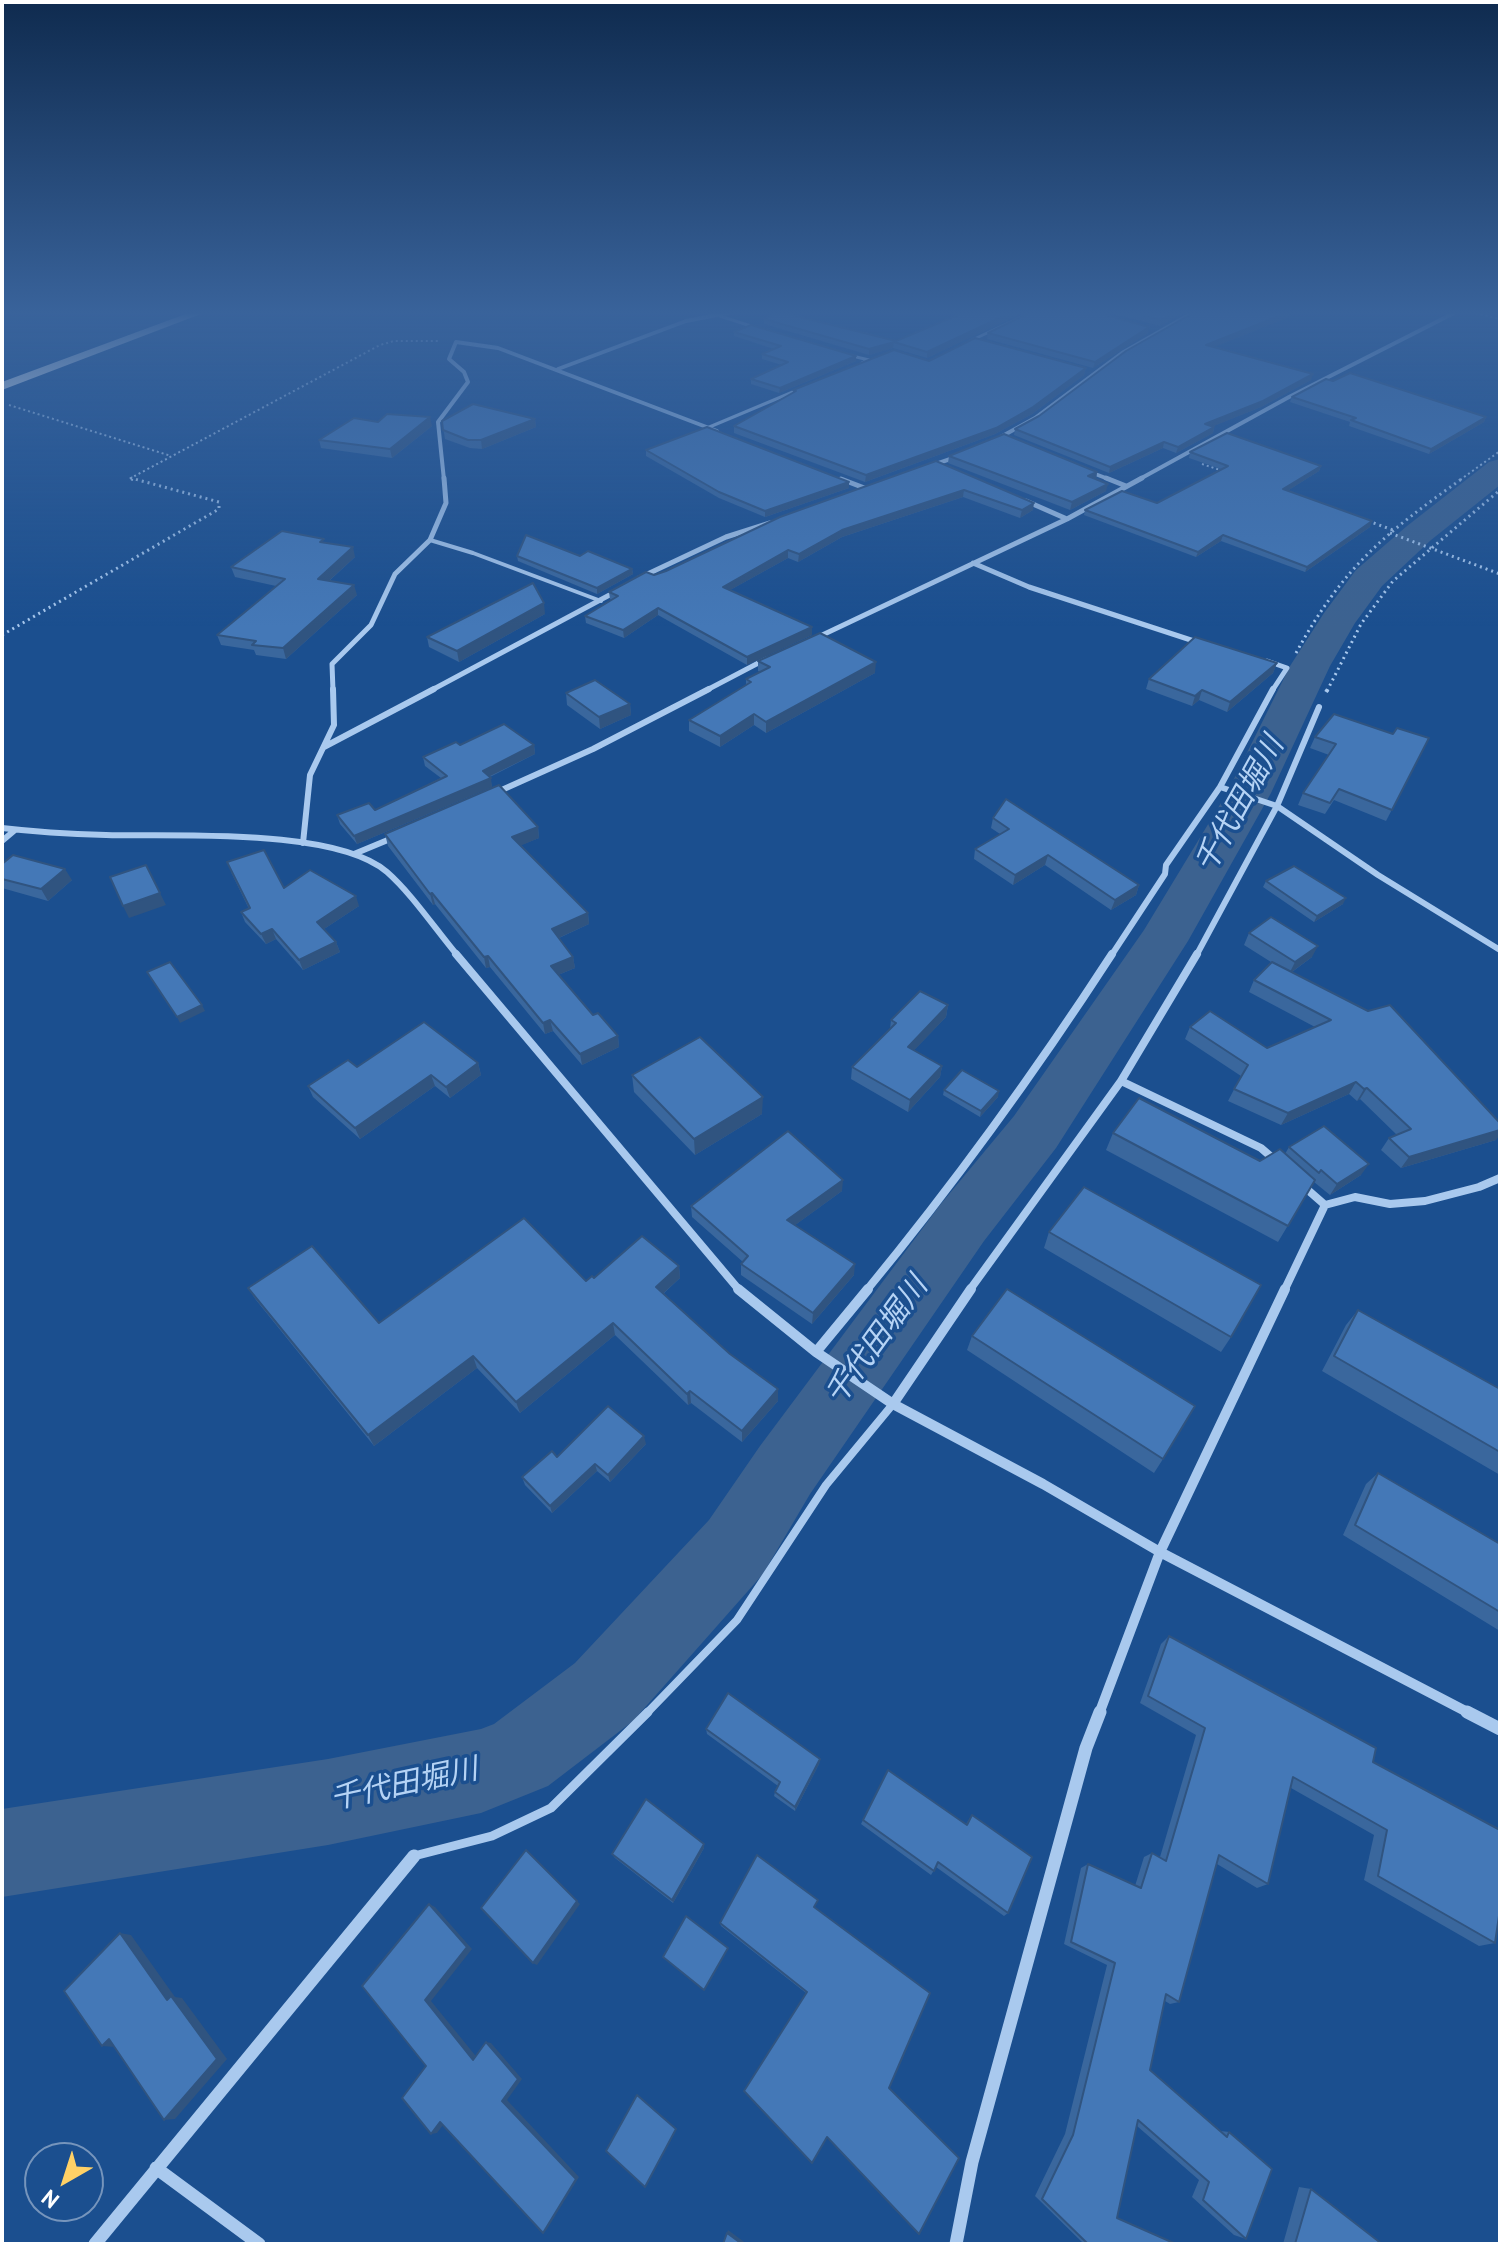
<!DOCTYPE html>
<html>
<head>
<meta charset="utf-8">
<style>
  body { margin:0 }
  #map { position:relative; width:1502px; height:2246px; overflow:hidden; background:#1b4f8f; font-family:"PT Sans",sans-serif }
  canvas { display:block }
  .frame { position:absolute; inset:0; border:4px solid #fff; pointer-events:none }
  .north { position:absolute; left:24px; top:2142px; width:80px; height:80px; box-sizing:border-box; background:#1b4f8f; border:2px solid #7695bc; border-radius:50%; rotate:219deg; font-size:22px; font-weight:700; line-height:32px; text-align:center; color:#fff }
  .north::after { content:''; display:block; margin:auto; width:28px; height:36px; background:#ffd166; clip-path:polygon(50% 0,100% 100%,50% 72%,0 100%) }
</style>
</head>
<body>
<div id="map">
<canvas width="1502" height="2246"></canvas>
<div class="frame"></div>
<div class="north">N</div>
</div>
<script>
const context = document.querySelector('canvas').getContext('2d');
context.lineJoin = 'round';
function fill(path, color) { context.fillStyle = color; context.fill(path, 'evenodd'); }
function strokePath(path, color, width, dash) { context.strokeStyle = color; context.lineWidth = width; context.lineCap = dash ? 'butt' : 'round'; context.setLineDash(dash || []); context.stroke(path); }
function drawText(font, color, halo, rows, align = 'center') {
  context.font = font + ' "PT Sans","Noto Sans JP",sans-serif'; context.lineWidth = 7; context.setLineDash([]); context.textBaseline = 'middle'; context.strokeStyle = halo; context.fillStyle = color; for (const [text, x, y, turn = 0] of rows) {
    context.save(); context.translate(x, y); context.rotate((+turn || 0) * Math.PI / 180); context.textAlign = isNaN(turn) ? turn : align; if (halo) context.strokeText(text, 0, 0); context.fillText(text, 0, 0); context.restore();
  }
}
const water = new Path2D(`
  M1500,463V476L1425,535L1413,531Z`);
fill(water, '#3c6290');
strokePath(water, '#9cc4f0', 2);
fill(new Path2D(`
  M1500,459V485L1431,540L1382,586L1355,623L1330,666L1271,793L1188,941L1056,1148L984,1241L810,1494L763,1574L633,1721L548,1786L481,1813L328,1845L2,1897V1809L328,1759L481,1729L494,1724L575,1663L709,1520L760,1446L940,1205L1014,1116L1144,930L1227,793L1290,666L1324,613L1356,570L1407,526L1489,462Z`), '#3c6290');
strokePath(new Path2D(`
  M1471,312L1500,319
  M9,405L171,456
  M1202,464L1223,471
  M133,480L129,479L380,345L394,341H439
  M1460,480L1500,451`), '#a9c9ee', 2, [2, 3]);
strokePath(new Path2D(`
  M1368,521L1393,530
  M1390,533L1500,574
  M2,635L219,509V502L131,478
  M1296,653C1343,567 1384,534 1463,478
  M1327,691L1361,624L1393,581L1500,490`), '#a9c9ee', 3, [2, 4]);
strokePath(new Path2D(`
  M1326,692L1328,689`), '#a9c9ee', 4, [3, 5]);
strokePath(new Path2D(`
  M720,316L757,328
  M970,341L1032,312
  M848,355L869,360L862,363
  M707,428L800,389`), '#a9c9ee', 3);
strokePath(new Path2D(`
  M430,540L473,553L601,601`), '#a9c9ee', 4);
strokePath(new Path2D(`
  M646,1714L737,1620L826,1485L893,1404`), '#a9c9ee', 8);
strokePath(new Path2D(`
  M414,1856L492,1836L551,1808L648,1712`), '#a9c9ee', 9);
strokePath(new Path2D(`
  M558,369L686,321L732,312
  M997,439L1035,418L1122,353L1194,312
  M930,466L959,456
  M1090,472L1111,480
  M444,480L438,422L468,382L464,372L449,359L456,342L498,348L717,431
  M1138,480L1289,397L1456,312`), '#a9c9ee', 4);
strokePath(new Path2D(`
  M1106,478L1126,486
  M841,479L867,489
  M1026,501L1067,519
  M973,563L1029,587L1200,643
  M639,578L726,537L770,523
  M816,638L1067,519L1142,478
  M1267,661L1287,668L1272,691
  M333,691L332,664L371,625L395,574L430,540L446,503L444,478
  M430,691L617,591
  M705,691L766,659`), '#a9c9ee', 5);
strokePath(new Path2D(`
  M324,747L434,689
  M1220,787L1277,806L1378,875L1500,950
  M495,793L593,749L709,689
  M2,828C36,832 71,834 106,835C173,837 335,827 387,872C412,894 436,930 458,956
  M2,841L15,830
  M303,843L310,775L334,725L333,689
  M354,854L395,837
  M1111,956L1165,874L1166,865L1220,787L1273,689
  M1196,956L1277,806L1319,707`), '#a9c9ee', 6);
strokePath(new Path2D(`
  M456,954L740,1291
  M1121,1081L1261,1148L1276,1161
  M1325,1205L1355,1197L1390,1204L1425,1201L1479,1187L1500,1178
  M866,1291C955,1183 1036,1071 1112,954
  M969,1291L1121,1081L1197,954
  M1284,1291L1325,1205L1301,1184`), '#a9c9ee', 8);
strokePath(new Path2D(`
  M738,1289L816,1352L893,1404L1043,1484L1160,1552L1471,1714
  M816,1352L868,1289
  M893,1404L971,1289
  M1099,1714L1160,1552L1285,1289`), '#a9c9ee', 10);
strokePath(new Path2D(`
  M1467,1712L1500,1729
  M156,2168L259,2244
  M95,2244L414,1856
  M956,2244L972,2162L1086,1748L1100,1712`), '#a9c9ee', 13);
fill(new Path2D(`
  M191,312H206L2,390V382Z`), '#fff');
fill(new Path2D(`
  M965,312H1024L927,358L893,348L869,355L764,324V319L896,341Z
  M1106,312H1185L1160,326Z
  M1290,317L1213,347L1311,380L1261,407L1213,426L1214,427L1213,433L1176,453L1163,448L1109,473L1014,435L1015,429L1039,416Z
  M734,332L856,361L779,393L751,384V379L782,365L762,359V354L774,349L734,336Z
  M988,333H1148L1093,368L987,339Z
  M929,361L1086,368L1084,375L1032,414L995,434L865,482L734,433V426L793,393V390Z
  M1292,397L1486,417L1484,422L1429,454L1349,426L1350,422L1290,402Z
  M535,419L536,427L482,449L470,448L445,439L442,421Z
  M378,422L432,426L392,458L321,448L319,440Z
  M646,450L849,488L765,517L719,498L646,456Z
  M1190,452L1321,466L1319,471L1287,491L1370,527L1305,572L1221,541L1196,557L1084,515L1085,510L1157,503L1221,469L1189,458Z
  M949,456L1097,472L1096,479L1106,491L1070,510L948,463Z
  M936,461L1033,510L1020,518L963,497L842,537L798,562L788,558L730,590L812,635L747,665L658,615L624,638L586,623L585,616L611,600L610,599L609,592L666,571Z
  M325,543L355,557L329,581L357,595L286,659L256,655L254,650L221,645L217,635L276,586L235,577L231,567Z
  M517,556H580L632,569L633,574L597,594L518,561Z
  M545,614L459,662L429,647L427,637Z
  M758,661L875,673L766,733L754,725L720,747L689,731V720L746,685V679L760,672L758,671Z
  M1277,663L1273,673L1227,712L1199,700L1192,706L1146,689L1149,679Z
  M566,693L630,704L631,715L600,729L567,705Z
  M1393,734L1429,738L1386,821L1334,800L1325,814L1298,805L1303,793L1329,755L1310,748L1315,737Z
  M460,745H534L535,754L490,777L492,787L357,844L340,824L337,815L375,810L441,778L425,766L423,757Z
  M993,818L1139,885L1136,895L1111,910L1045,865L1013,885L974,859L975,849L1000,834L991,828Z
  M538,827L539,838L521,845L588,913L589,924L559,938L573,957L575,968L558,975L593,1015L618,1036L619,1047L582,1065L553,1031L545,1034L490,967L486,968L435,904L433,905L388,846L385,834Z
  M2,864L72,880L48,901L2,888Z
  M231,872L284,888L359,906L324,929L336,942L340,952L303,970L276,939L266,944L245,922L241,912L249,909Z
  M1266,881L1343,904L1314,922L1263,887Z
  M1249,933L1312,957L1292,972L1496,1140L1401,1168L1381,1150L1389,1138L1397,1135L1360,1099L1357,1101L1349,1094L1281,1125L1228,1101L1241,1076L1185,1039L1190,1027L1267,1048L1315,1027L1249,992L1254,980L1271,962L1244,945Z
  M948,1005L946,1017L914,1050L942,1066L940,1077L908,1112L851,1079L852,1067L890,1029L891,1020Z
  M478,1063L481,1075L450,1098L435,1086L360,1139L313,1097L308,1086L357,1067Z
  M632,1075L762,1114L695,1155L634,1092Z
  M944,1090L998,1097L980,1117L943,1095Z
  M1113,1133L1260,1161L1285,1154L1289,1147L1361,1175L1330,1195L1314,1182L1278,1242L1106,1150Z
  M842,1191L795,1225L854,1275L812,1324L741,1275V1264L743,1262L692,1217L691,1206Z
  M1049,1232L1231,1337L1221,1352L1044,1248Z
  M679,1266L680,1278L663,1294L730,1354L778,1389V1401L742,1442L691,1403L688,1405L615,1335L520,1413L477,1368L374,1446L256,1300L248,1288L379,1323L586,1281L594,1278Z
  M1358,1310L1500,1389V1475L1322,1371L1346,1325Z
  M972,1336L1163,1459L1154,1473L967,1350Z
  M646,1444L610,1482L597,1471L552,1513L525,1485L522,1477L557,1457Z
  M1378,1473L1500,1544V1631L1343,1535L1366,1484Z
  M1169,1636L1373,1762L1495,1943L1479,1946L1364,1880L1374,1835L1291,1788L1268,1884L1257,1888L1217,1864L1179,2002L1170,2004L1165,2001L1150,2070L1221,2131L1229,2132L1246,2239L1234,2235L1192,2197L1199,2180L1137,2126L1117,2218L1176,2244H1084L1035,2196L1065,2134L1107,1965L1064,1944L1081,1868L1088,1864L1135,1886L1144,1857L1152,1853L1160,1857L1196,1735L1140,1703L1161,1644Z
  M706,1729L820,1759L819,1764L795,1811L774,1796L775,1792L778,1786L707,1734Z
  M888,1770L966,1824L972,1815L1008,1913L1004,1916L936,1867L931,1875L861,1824Z
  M704,1844V1848L673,1903L615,1858L612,1854Z
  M815,1907L889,2088L919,2234L806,1993L721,1926L720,1923Z
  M1299,2187L1311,2189L1382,2244H1283Z`), '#3a679d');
fill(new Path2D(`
  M1012,312H1024L927,358V352Z
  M1176,312H1185L1160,326L1161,320Z
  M1289,312H1291L1290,317L1204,351L1206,345Z
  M1149,327L1148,333L1093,368L1095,362Z
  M894,342L893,348L869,355V349Z
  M856,356V361L779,393L780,388Z
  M1086,368L1084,375L1032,414L995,434L865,482L866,475Z
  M1313,374L1311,380L1261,407L1204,430L1205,424Z
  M430,417L432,426L392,458L390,449Z
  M1486,417L1484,422L1429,454L1431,449Z
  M535,419L536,427L482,449L481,440Z
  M1214,427L1213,433L1176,453L1178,447Z
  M1164,442L1163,448L1109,473L1110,467Z
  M1321,466L1319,471L1281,495L1283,489Z
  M1097,472L1096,479L1088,476Z
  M849,482V488L765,517V511Z
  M1108,484L1106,491L1070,510L1072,502Z
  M964,490L963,497L842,537L798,562L799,554L842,530Z
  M1034,503L1033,510L1020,518L1022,510Z
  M1372,521L1370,527L1305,572L1307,567Z
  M1223,535L1221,541L1196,557L1198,552Z
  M353,547L355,557L321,588L318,579Z
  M788,550V558L723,594V587Z
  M632,569L633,574L597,594V588Z
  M354,585L357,595L286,659L283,648Z
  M544,603L545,614L459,662L457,651Z
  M658,608V615L624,638L623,630Z
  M812,627V635L747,665V657Z
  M876,662L875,673L766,733V722Z
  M1277,663L1273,673L1227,712L1230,702Z
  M1202,690L1199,700L1192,706L1195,696Z
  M630,704L631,715L600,729L599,717Z
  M754,714V725L720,747V736Z
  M534,745L535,754L484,779L483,771Z
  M491,778L492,787L357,844L354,836Z
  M538,827L539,838L515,848L512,837Z
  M1048,855L1045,865L1013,885L1015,875Z
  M65,869L72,880L48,901L41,889Z
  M1139,885L1136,895L1111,910L1115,900Z
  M160,893L166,905L129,918L123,906Z
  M432,893L435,904L433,905L430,894Z
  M356,896L359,906L321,931L317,922Z
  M1346,898L1343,904L1314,922L1317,916Z
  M588,913L589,924L554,940L552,929Z
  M272,929L276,939L266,944L261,934Z
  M336,942L340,952L303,970L299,960Z
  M1318,946L1312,957L1289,974L1295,962Z
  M488,956L490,967L486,968L484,957Z
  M573,957L575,968L553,977L551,966Z
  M202,1005L205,1011L180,1023L177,1017Z
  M948,1005L946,1017L906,1059L908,1047Z
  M550,1020L553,1031L545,1034L543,1023Z
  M618,1036L619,1047L582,1065L580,1054Z
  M478,1063L481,1075L450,1098L446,1087Z
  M942,1066L940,1077L908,1112L910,1100Z
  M431,1075L435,1086L360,1139L355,1128Z
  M1356,1082L1349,1094L1281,1125L1288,1113Z
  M1367,1088L1360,1099L1357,1101L1364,1089Z
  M999,1091L998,1097L980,1117L981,1111Z
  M763,1097L762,1114L695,1155L694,1139Z
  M1500,1130V1135L1496,1140L1401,1168L1409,1157Z
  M1369,1164L1361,1175L1330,1195L1337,1184Z
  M843,1180L842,1191L787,1231V1220Z
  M855,1264L854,1275L812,1324L813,1313Z
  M679,1266L680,1278L657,1299L656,1287Z
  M613,1323L615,1335L520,1413L516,1402Z
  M473,1356L477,1368L374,1446L368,1435Z
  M778,1389V1401L742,1442V1431Z
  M690,1391L691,1403L688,1405L687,1394Z
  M644,1436L646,1444L610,1482L608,1475Z
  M595,1464L597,1471L552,1513L550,1506Z
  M820,1759L819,1764L795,1811V1807Z
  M704,1844V1848L673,1903L672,1900Z
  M577,1901L580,1904L537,1965L533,1963Z
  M429,1904L435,1907L472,1949L431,2001L479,2060H473L425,2000Z
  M120,1933L131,1935L175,1997L182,1998L227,2059L175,2119L164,2120L167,2000Z
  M109,2039L115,2047L102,2046Z
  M486,2042L491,2043L522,2079L507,2100L579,2177L547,2229L543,2233L502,2101Z
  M446,2121L437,2133L431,2134L440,2122Z
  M728,2230L747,2244H742L727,2233Z`), '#305480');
const building = new Path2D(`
  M780,312L896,341L965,312H1012L927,352L894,342L869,349L764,319Z
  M1031,312H1095L1149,327L1095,362L988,333Z
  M1130,312H1176L1161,320Z
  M1195,312H1289L1206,345L1313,374L1263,401L1205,424L1214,427L1178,447L1164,442L1110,467L1015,429L1039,416L1126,351Z
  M751,325L856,356L780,388L751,379L788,362L762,354L781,346L734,332Z
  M975,338L1086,368L1033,407L996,428L866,475L734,426L796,391L793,390L894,350L929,361Z
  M1350,373L1486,417L1431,449L1351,420L1356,418L1292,397L1326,379L1333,381Z
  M473,404L535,419L481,440H468L443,430L442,421Z
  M387,414L430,417L390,449L319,440L354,418L378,422Z
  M707,427L849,482L765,511L719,492L646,450Z
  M1227,433L1321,466L1283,489L1372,521L1307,567L1223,535L1198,552L1085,510L1122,491L1157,503L1228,466L1190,452Z
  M1004,434L1097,472L1088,476L1108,484L1072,502L949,456Z
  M936,461L1034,503L1022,510L964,490L842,530L799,554L788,550L723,587L812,627L747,657L658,608L623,630L585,616L618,596L609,592L646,572L654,575L666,571L780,517Z
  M282,531L324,539L320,542L353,547L318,579L354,585L283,648L252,645L256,641L217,635L285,579L231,567Z
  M526,535L580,556L588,551L632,569L597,588L517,556Z
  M533,583L544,603L457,651L427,637Z
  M820,633L876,662L766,722L754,714L720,736L689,720L751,682L746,679L770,667L758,661Z
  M1195,637L1277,663L1230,702L1202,690L1195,696L1149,679Z
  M595,680L630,704L599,717L566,693Z
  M1334,714L1393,734L1397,728L1429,738L1392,810L1339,789L1330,803L1303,793L1336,744L1315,737Z
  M504,724L534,745L483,771L491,778L354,836L337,815L369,803L375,810L447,776L423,757L456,742L460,745Z
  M499,785L538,827L512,837L588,913L552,929L573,957L551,966L593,1015L598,1013L618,1036L580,1054L550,1020L543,1023L488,956L484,957L432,893L430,894L385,834Z
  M1006,799L1139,885L1115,900L1048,855L1015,875L975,849L1009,829L993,818Z
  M264,850L284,888L310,870L356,896L317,922L336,942L299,960L272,929L261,934L241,912L250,908L227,862Z
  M13,855L65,869L41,889L2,879V864Z
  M146,865L160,893L123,906L110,877Z
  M1294,866L1346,898L1317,916L1266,881Z
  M1271,917L1318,946L1295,962L1249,933Z
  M170,962L202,1005L177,1017L147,972Z
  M1272,962L1368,1011L1390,1005L1500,1123V1130L1409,1157L1389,1138L1411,1129L1367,1088L1364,1089L1356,1082L1288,1113L1234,1089L1248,1065L1190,1027L1210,1011L1267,1048L1331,1020L1254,980Z
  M920,991L948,1005L908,1047L942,1066L910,1100L852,1067L896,1023L891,1020Z
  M424,1022L478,1063L446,1087L431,1075L355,1128L308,1086L348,1060L357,1067Z
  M700,1037L763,1097L694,1139L632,1075Z
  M962,1070L999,1091L981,1111L944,1090Z
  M1139,1098L1260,1161L1280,1149L1315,1180L1288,1226L1113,1133Z
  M1324,1126L1369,1164L1337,1184L1321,1170L1319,1173L1289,1147Z
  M788,1131L843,1180L787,1220L855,1264L813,1313L741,1264L748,1256L691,1206Z
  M1084,1187L1261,1285L1231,1337L1049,1232Z
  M524,1218L586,1281L592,1276L594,1278L642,1236L679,1266L656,1287L730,1354L778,1389L742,1431L690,1391L687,1394L613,1323L516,1402L473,1356L368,1435L248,1288L312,1246L379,1323Z
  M1007,1289L1195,1406L1163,1459L972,1336Z
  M1358,1310L1500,1389V1452L1334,1356Z
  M608,1406L644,1436L608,1475L595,1464L550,1506L522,1477L552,1451L557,1457Z
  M1378,1473L1500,1544V1612L1355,1525Z
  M1169,1636L1376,1748L1373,1762L1500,1830V1909L1495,1943L1378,1876L1387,1830L1293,1777L1268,1884L1219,1855L1179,2002L1166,1994L1150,2070L1227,2137L1229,2132L1272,2169L1246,2239L1203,2200L1209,2182L1138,2120L1117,2218L1176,2244H1088L1042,2199L1073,2135L1115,1963L1071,1942L1088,1864L1141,1888L1152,1853L1166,1861L1205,1728L1148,1696Z
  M728,1693L820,1759L795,1807L775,1792L780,1782L706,1729Z
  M888,1770L967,1825L972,1815L1032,1857L1008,1913L938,1862L934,1871L863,1820Z
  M646,1799L704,1844L672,1900L612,1854Z
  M526,1850L577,1901L533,1963L481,1908Z
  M757,1855L818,1900L814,1907L930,1993L889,2088L959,2158L919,2234L827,2137L812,2163L744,2091L807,1992L720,1923Z
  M429,1904L467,1947L425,2000L473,2060L486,2042L518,2079L502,2101L576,2179L543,2233L440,2122L431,2134L402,2098L426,2066L362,1986Z
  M686,1916L728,1948L704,1990L663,1957Z
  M120,1933L167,2000L171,1996L217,2059L164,2120L109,2039L102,2046L64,1991Z
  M637,2095L676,2129L645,2187L606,2151Z
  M1311,2189L1382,2244H1295Z
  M727,2233L742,2244H723Z`);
fill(building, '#4478b7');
strokePath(building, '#305480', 2);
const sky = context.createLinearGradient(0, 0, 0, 627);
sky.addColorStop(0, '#0f2b4f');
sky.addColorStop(0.5, '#39639b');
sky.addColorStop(1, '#39639b00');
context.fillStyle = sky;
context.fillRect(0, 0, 1502, 627);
drawText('italic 30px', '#b5d3f5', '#1b4f8f', [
  ["千代田堀川",1240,805,-61],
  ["千代田堀川",877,1341,-54],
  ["千代田堀川",404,1785,-12]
]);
</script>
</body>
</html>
